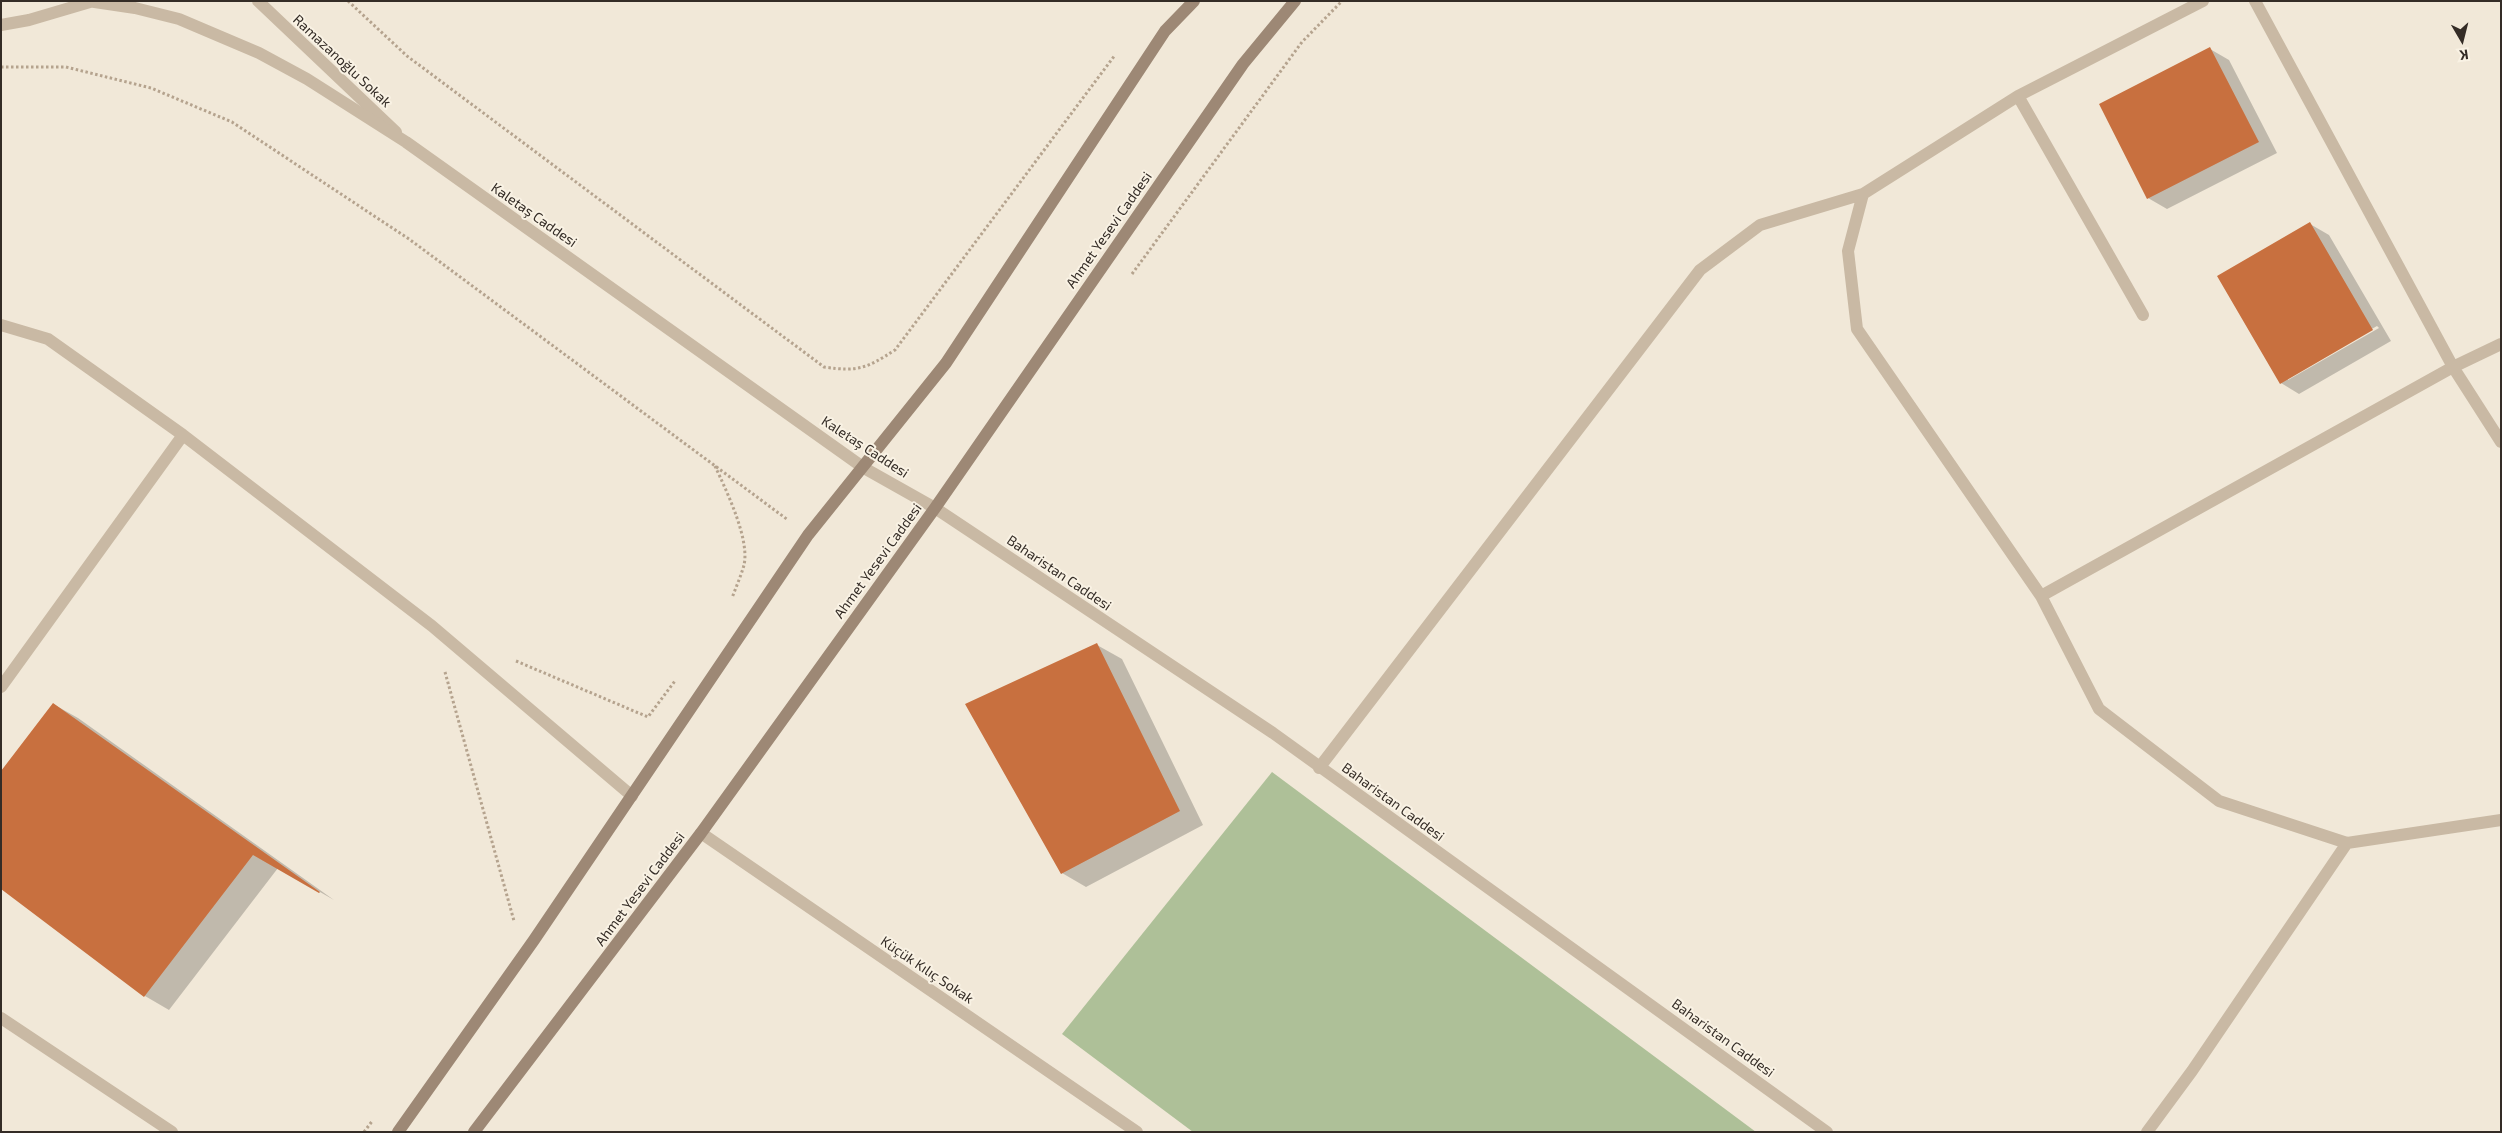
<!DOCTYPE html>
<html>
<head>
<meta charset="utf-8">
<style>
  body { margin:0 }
  #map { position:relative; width:2502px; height:1133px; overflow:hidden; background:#f1e8d8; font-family:"Exo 2",sans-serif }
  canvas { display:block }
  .frame { position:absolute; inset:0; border:2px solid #342c26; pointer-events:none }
  .north { position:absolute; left:2437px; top:15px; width:50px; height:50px; -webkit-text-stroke:4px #f9f2e4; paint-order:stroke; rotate:172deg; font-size:14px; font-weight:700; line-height:20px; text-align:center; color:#342c26 }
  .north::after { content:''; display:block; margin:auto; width:18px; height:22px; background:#342c26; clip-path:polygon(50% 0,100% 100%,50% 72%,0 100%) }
</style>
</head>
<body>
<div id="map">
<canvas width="2502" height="1133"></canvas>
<div class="frame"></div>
<div class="north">K</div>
</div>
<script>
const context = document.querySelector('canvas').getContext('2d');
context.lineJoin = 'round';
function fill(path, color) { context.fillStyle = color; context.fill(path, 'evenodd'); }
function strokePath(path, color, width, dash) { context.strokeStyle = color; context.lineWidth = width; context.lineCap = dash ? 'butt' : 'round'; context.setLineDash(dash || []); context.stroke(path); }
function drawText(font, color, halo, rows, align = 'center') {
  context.font = font + ' "Exo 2",sans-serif'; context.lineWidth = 4; context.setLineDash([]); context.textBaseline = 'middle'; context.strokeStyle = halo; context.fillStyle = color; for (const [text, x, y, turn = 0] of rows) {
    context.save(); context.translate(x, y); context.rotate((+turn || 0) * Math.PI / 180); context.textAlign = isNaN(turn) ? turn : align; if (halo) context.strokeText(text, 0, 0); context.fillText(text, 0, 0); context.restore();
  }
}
fill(new Path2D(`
  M1272,772L1756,1132H1193L1062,1034Z`), '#aec098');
fill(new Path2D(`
  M2210,49L2229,60L2277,153L2167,209L2148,198Z
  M2310,224L2329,235L2391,341L2299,394L2281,383ZM2377,326L2379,328L2288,380V377Z
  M1097,645L1122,659L1203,825L1086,887L1062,873Z
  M53,704L78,718L334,900L278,868L169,1010L145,996L1,887Z`), '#0003');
fill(new Path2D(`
  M2210,47L2259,142L2147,199L2099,104Z
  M2310,222L2373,330L2280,384L2217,276Z
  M1097,643L1180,811L1061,874L965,704Z
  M53,703L320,892L319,893L253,855L144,997L1,889V771Z`), '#c8703f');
strokePath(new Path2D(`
  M348,1L407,56L824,367C859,372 867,368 895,350L1115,55
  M1,67H66L151,88L232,122L409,239L788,520
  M1132,274L1302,42L1342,1
  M715,466C726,490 750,539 744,565C741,576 736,587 732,598
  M516,661L648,717L675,681
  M445,672L514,921
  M364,1132L373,1120`), '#b5a38e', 3, [2.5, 2.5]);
strokePath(new Path2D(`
  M258,1L396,132
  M2203,1L2018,96L1863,194L1848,251L1857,329L2041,596L2453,367L2501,344
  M2255,1L2453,367L2501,442
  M2018,96L2143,315
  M1,325L48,339L183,435L432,626L632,796
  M2041,596L2099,709L2219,801L2347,843L2501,820
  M1,687L183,435
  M1319,768L1700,270L1760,225L1863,194
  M701,833L1137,1132
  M1,1018L172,1132
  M2147,1132L2192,1071L2347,843`), '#c9b9a4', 12);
strokePath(new Path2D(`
  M88,1L135,8L179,19L259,53L307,79L406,142L864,468L935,508L1273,733L1827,1132
  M1,25L29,20L90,2`), '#c9b9a4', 12);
strokePath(new Path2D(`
  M398,1132L534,940L808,535L946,363L1165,31L1194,1
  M474,1132L701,833L935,508L1243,64L1295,1`), '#9d8875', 12);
drawText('14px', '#342c26', '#f9f2e4', [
  ["Ramazanoğlu Sokak",342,61,43],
  ["Kaletaş Caddesi",534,215,35],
  ["Ahmet Yesevi Caddesi",1109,230,-55],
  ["Kaletaş Caddesi",865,447,33],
  ["Ahmet Yesevi Caddesi",878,561,-54],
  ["Baharistan Caddesi",1059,573,34],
  ["Baharistan Caddesi",1393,802,36],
  ["Ahmet Yesevi Caddesi",640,889,-53],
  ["Küçük Kılıç Sokak",927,970,34],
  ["Baharistan Caddesi",1723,1038,36]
]);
</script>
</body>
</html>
